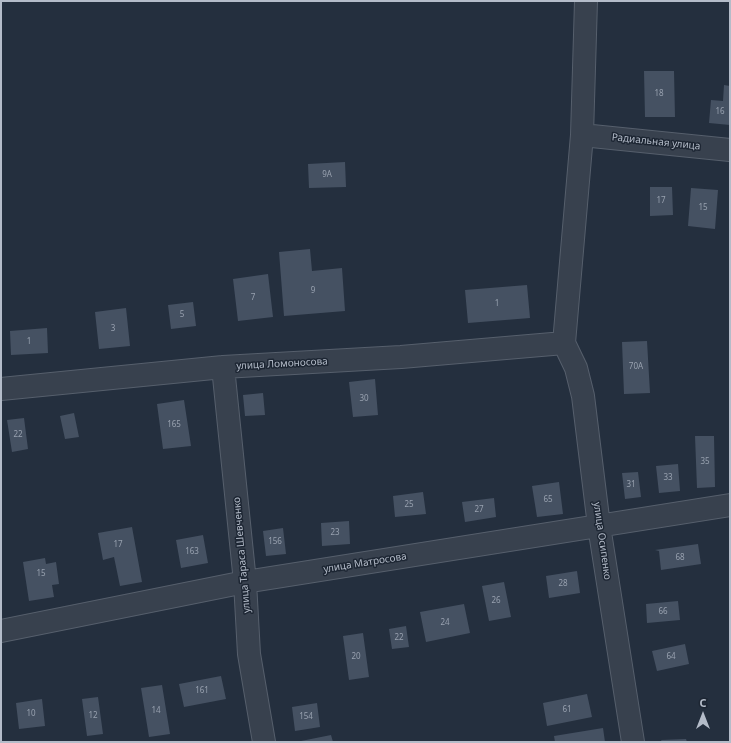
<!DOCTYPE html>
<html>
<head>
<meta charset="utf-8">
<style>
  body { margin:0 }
  #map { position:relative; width:731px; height:743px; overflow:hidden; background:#242f3e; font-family:"Noto Sans",sans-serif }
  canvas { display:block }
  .frame { position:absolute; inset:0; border:2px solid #b4bcc9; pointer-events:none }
  .north { position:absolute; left:683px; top:695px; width:40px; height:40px; -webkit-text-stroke:3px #1d2633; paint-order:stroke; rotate:0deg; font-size:11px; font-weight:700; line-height:16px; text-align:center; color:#b4bcc9 }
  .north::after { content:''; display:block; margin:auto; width:14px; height:18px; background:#b4bcc9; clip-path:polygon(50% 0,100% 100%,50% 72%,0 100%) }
</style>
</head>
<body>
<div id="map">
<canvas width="731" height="743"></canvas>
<div class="frame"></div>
<div class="north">С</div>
</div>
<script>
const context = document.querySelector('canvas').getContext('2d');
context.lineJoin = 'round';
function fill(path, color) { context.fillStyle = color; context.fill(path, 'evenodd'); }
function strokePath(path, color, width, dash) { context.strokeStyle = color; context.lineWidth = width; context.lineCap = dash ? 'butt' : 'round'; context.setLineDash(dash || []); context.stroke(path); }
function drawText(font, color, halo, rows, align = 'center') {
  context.font = font + ' "Noto Sans",sans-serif'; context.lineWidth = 3; context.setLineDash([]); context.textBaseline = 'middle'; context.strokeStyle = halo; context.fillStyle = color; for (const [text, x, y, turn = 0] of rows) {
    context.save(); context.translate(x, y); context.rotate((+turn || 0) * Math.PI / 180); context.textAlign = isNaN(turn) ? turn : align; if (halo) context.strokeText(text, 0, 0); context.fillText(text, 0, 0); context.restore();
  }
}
fill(new Path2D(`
  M644,71H674L675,117H645Z
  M724,85L730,86V125L709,123L711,100L723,101Z
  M345,162L346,187L309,188L308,164Z
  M650,187H672L673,215L650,216Z
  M691,188L718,190L715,229L688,226Z
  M310,249L312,271L342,268L345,311L284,316L279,252Z
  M268,274L273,317L238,321L233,279Z
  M527,285L530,318L468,323L465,290Z
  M193,302L196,326L171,329L168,305Z
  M126,308L130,346L99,349L95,312Z
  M47,328L48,353L11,355L10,331Z
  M647,341L650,393L624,394L622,342Z
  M375,379L378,415L353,417L349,382Z
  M263,393L265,415L245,416L243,395Z
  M184,400L191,446L163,449L157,404Z
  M74,413L79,437L65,439L60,416Z
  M24,418L28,449L12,452L7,420Z
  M695,436H714L715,487L697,488Z
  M678,464L680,491L659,493L656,466Z
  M638,472L641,497L625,499L622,473Z
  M559,482L563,514L537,517L532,486Z
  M423,492L426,514L395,517L393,496Z
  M494,498L496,517L465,522L462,502Z
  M349,521L350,544L322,546L321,523Z
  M132,527L142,582L120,586L114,557L103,560L98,533Z
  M283,528L286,554L266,556L263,531Z
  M203,535L208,563L181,568L176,540Z
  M698,544L701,564L661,570L659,551L655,550Z
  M45,558L46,564L56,562L59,584L52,585L54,597L29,601L23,562Z
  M577,571L580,593L549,598L546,576Z
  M504,582L511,617L489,621L482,586Z
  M678,601L680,620L647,623L646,604Z
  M464,604L470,633L426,642L420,612Z
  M406,626L409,647L392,649L389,629Z
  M363,633L369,677L349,680L343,636Z
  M685,644L689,664L657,671L652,651Z
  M221,676L226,699L184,707L179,684Z
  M162,685L170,734L149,737L141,688Z
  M587,694L592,717L547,726L543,703Z
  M98,697L103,734L87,736L82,699Z
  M42,699L45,726L19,729L16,703Z
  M317,703L320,727L295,731L292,707Z
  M603,728L605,742H555L554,736Z
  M331,735L333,742H301V741Z
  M686,739L687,742H662L661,740Z`), '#455162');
const minor = new Path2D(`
  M582,135L730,150
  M564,343L576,368L583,396L599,526L633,742
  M564,343L582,135L586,1
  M223,367L245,582L249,654L264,742
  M1,389L223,367L401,357L564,343
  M1,631L245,582L730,505`);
strokePath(minor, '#565f6c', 24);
strokePath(minor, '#38414e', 22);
drawText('8px', '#98a1af', null, [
  ["18",659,94],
  ["16",720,112],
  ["9А",327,175],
  ["17",661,201],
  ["15",703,208],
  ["9",313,291],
  ["7",253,298],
  ["1",497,304],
  ["5",182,315],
  ["3",113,329],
  ["1",29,342],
  ["70А",636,367],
  ["30",364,399],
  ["165",174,425],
  ["22",18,435],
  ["35",705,462],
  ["33",668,478],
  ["31",631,485],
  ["65",548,500],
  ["25",409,505],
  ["27",479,510],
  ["23",335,533],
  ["156",275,542],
  ["17",118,545],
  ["163",192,552],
  ["68",680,558],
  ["15",41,574],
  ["28",563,584],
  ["26",496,601],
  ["66",663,612],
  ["24",445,623],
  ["22",399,638],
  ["20",356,657],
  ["64",671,657],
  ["161",202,691],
  ["61",567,710],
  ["14",156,711],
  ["10",31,714],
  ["12",93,716],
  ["154",306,717]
]);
drawText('10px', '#b4bcc9', '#1d2633', [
  ["Радиальная улица",656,142,6],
  ["улица Ломоносова",282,364,-3],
  ["улица Осипенко",602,541,82],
  ["улица Тараса Шевченко",242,555,-95],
  ["улица Матросова",365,563,-9]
]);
</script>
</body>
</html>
